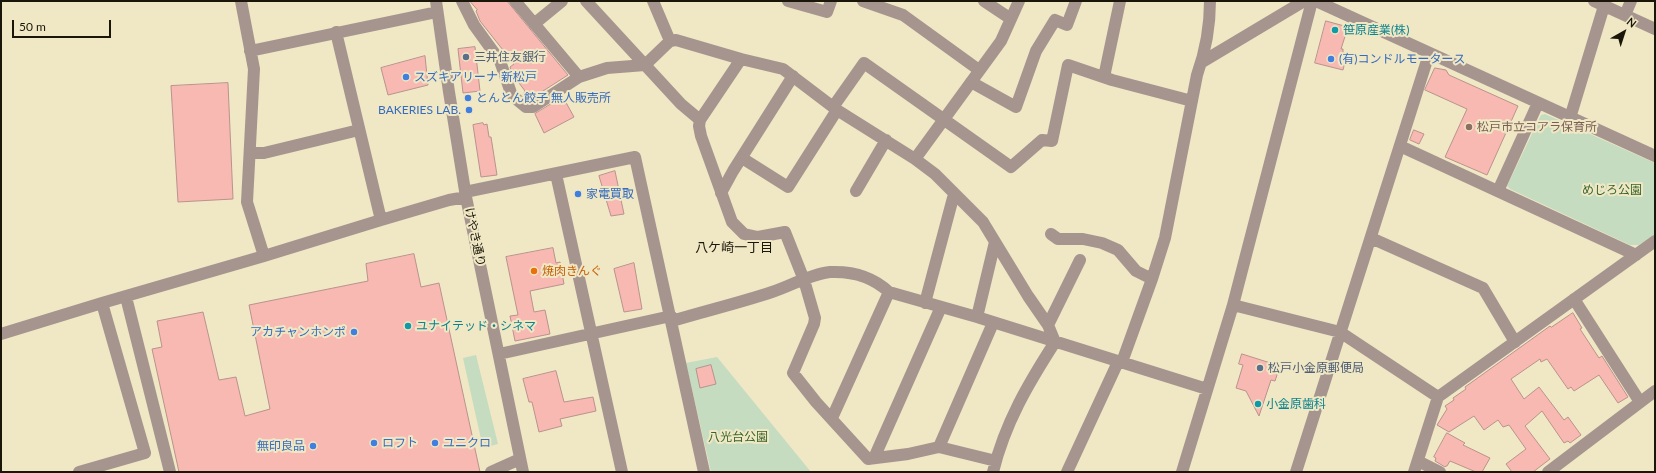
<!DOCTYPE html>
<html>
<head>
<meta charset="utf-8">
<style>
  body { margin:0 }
  #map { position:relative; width:1656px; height:473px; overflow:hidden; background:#f0e7c4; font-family:Lato,sans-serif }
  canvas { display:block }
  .frame { position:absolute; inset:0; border:2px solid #1a170a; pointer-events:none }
  .north { position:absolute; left:1604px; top:12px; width:40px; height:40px; -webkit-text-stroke:3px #f0e7c4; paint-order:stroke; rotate:39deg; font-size:11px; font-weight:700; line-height:16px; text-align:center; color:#1a170a }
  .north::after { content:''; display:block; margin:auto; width:14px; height:18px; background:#1a170a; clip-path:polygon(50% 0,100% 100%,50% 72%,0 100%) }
  .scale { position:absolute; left:12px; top:20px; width:99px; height:18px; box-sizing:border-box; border:2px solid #1a170a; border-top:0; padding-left:5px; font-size:12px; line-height:14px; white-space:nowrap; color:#1a170a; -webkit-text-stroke:3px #f0e7c4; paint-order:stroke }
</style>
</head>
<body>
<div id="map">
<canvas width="1656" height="473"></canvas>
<div class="frame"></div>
<div class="north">N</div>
<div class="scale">50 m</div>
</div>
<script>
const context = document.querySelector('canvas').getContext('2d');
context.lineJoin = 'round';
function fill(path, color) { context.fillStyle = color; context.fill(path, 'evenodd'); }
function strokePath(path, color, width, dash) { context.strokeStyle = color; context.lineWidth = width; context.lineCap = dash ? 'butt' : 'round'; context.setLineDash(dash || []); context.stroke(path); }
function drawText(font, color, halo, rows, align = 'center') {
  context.font = font + ' Lato,"Noto Sans JP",sans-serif'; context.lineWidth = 4; context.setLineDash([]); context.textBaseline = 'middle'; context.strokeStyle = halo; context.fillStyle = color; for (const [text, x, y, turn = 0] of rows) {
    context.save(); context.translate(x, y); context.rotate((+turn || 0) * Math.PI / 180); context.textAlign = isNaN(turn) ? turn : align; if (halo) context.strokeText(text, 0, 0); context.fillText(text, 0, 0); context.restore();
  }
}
fill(new Path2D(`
  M1545,114L1655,163V234L1639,245H1630L1510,189L1507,186L1541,115Z
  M476,355L498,444L483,448L463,358Z
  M717,357L811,472H711L686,363Z`), '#c5dcc0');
const building = new Path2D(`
  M470,1H507L568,75L529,100L523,95L525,91L513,75L510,67L514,64L480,21L476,11L477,10Z
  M1326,21L1348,27L1341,49H1343V53L1347,54L1343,70L1315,63Z
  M475,47L480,91L463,93L458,49Z
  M425,56L428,85L388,95L381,68Z
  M1435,68L1446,70L1449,75L1518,106L1487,175L1445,157L1467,109L1425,90Z
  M228,83L233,199L178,202L171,86Z
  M563,97L574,117L544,133L535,114Z
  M483,123L484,125L487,124L489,137H491L497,175L481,177L473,125Z
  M1414,130L1424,134L1419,144L1410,140Z
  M615,171L624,214L611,216L599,176Z
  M553,248L556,263L560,262L564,284L530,291L534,312L545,310L550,334L515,341L510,316L518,315L506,257Z
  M414,254L421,287L439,283L480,472H179L152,349L162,347L157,321L203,312L219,380L236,377L245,416L270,409L249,305L368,281L366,264Z
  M634,263L642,309L624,312L614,269Z
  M1573,313L1582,328L1580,329L1599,358L1602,356L1628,397L1618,403L1599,375L1574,391L1571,387L1568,389L1547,359L1541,362L1540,359L1511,379L1524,399L1539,387L1564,420L1568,417L1581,435L1570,443L1568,441L1564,443L1542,411L1525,426L1550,459L1533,472H1512L1506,464L1526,449L1509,425L1503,427L1498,420L1484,430L1474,416L1449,432L1437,425L1447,409L1445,406L1454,400L1453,398L1466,389L1465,387L1550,326L1551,327Z
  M1242,354L1280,366L1275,381L1271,380L1259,416L1246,391L1236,388L1243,365L1239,364Z
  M711,365L716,384L700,388L696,369Z
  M556,371L564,402L593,397L596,411L560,419L562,426L539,432L532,402H529L523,379Z
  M1447,433L1465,443L1463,445L1490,458L1482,472H1476L1450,461L1447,466H1446L1445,467L1435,461L1436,458L1434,457Z`);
fill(building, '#f7b9b1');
strokePath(building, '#b9928d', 1);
strokePath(new Path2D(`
  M241,1L254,69L247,202L264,256
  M436,1L449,92L466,197L523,472
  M462,1L474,25L500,61L511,93L515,98L526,107H533L579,77L607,68L645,65L670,41
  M515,1L579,77
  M586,1L681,104L700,120L699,126L701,136L732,222L744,234L758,237L785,232L804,280L815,318L814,324L793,373L816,402L868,459L908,454L939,447L996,461
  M653,1L670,41L676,40L741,59L783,69L837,110L915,159L935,174L983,222L1028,296L1048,325L1055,342C1028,384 1005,423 993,472
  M788,1L827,12L831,1
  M863,1L903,15L979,70
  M984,1L1011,19
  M1316,1L1655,156
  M1594,1L1655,29
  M1625,15L1631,1
  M534,24L562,1
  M336,32L381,220
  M250,51L437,12
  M1202,62L1304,1
  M1104,77L1120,1
  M971,82L1016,107L1036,51L1055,20L1067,25L1076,1
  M833,107L864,63L1011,167L1042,140L1052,141L1068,65L1112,80L1192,101
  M1570,118L1604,6
  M700,120L741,59
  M1400,146L1636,255
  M250,153H264L359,130
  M742,158L788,187L837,110
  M915,159L1001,41L1019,1
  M556,174L622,472
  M856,191L886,140
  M1498,191L1538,103
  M465,192L635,157L704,472
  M721,193L733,171L793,76
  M1051,234L1058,239H1083L1102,243L1118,250L1136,271L1152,279
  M1371,238L1483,288L1515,342
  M126,297L170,472
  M1574,299L1640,402
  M925,303L954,194
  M1233,305L1340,332L1438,397L1414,472
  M977,317L995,242
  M672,321C705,311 739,303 772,292C791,286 810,274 830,272C852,271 872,276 889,292L977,317L1207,389
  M1048,325L1080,260
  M1,334L102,303L264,256L381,220L449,200L466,197
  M499,354L671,316
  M1122,362L1152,279L1165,238L1197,75C1206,50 1210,27 1210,1
  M1438,397L1655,241
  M832,418L889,292
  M939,447L993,323
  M874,458L941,307
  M1418,461L1440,472
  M79,472L145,453L102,303
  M491,472L520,459
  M1067,472L1118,362
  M1182,472L1233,305L1312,1
  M1296,472L1429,54
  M1548,472L1655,391`), '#a6958f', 12);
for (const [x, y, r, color] of [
  [1335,30,4,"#0f9aa8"],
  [466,57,4,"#5c6f8a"],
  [1331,59,4,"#3f7fe0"],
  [406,77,4,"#3f7fe0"],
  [468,98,4,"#3f7fe0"],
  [469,110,4,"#3f7fe0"],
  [1469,127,4,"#8d6e63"],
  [578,194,4,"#3f7fe0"],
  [534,271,4,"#e8710a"],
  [408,326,4,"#0f9aa8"],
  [354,332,4,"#3f7fe0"],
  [1260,368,4,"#5c6f8a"],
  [1258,404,4,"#0f9aa8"],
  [374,443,4,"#3f7fe0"],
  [435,443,4,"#3f7fe0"],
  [313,446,4,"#3f7fe0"]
]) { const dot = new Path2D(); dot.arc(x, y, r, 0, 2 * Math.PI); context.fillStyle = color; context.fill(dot); strokePath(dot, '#f0e7c4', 1.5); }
drawText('12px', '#0d838f', '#f0e7c4', [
  ["笹原産業(株)",1343,30],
  ["ユナイテッド・シネマ",416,326],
  ["小金原歯科",1266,404]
], 'left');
drawText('12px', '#4e5e75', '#f0e7c4', [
  ["三井住友銀行",474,57],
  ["松戸小金原郵便局",1268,368]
], 'left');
drawText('12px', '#366cbe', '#f0e7c4', [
  ["(有)コンドルモータース",1339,59],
  ["スズキアリーナ 新松戸",414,77],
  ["とんとん餃子 無人販売所",476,98],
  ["BAKERIES LAB.",461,110,"right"],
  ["家電買取",586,194],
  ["アカチャンホンポ",346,332,"right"],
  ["ロフト",382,443],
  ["ユニクロ",443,443],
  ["無印良品",305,446,"right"]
], 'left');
drawText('12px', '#785e54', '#f0e7c4', [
  ["松戸市立コアラ保育所",1477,127]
], 'left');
drawText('12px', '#35652a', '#f0e7c4', [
  ["めじろ公園",1612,190],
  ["八光台公園",738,437]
]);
drawText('12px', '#1a170a', '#f0e7c4', [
  ["けやき通り",475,237,78]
]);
drawText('12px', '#c56008', '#f0e7c4', [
  ["焼肉きんぐ",542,271]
], 'left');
drawText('13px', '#1a170a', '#f0e7c4', [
  ["八ケ崎一丁目",734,248]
]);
</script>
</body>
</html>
